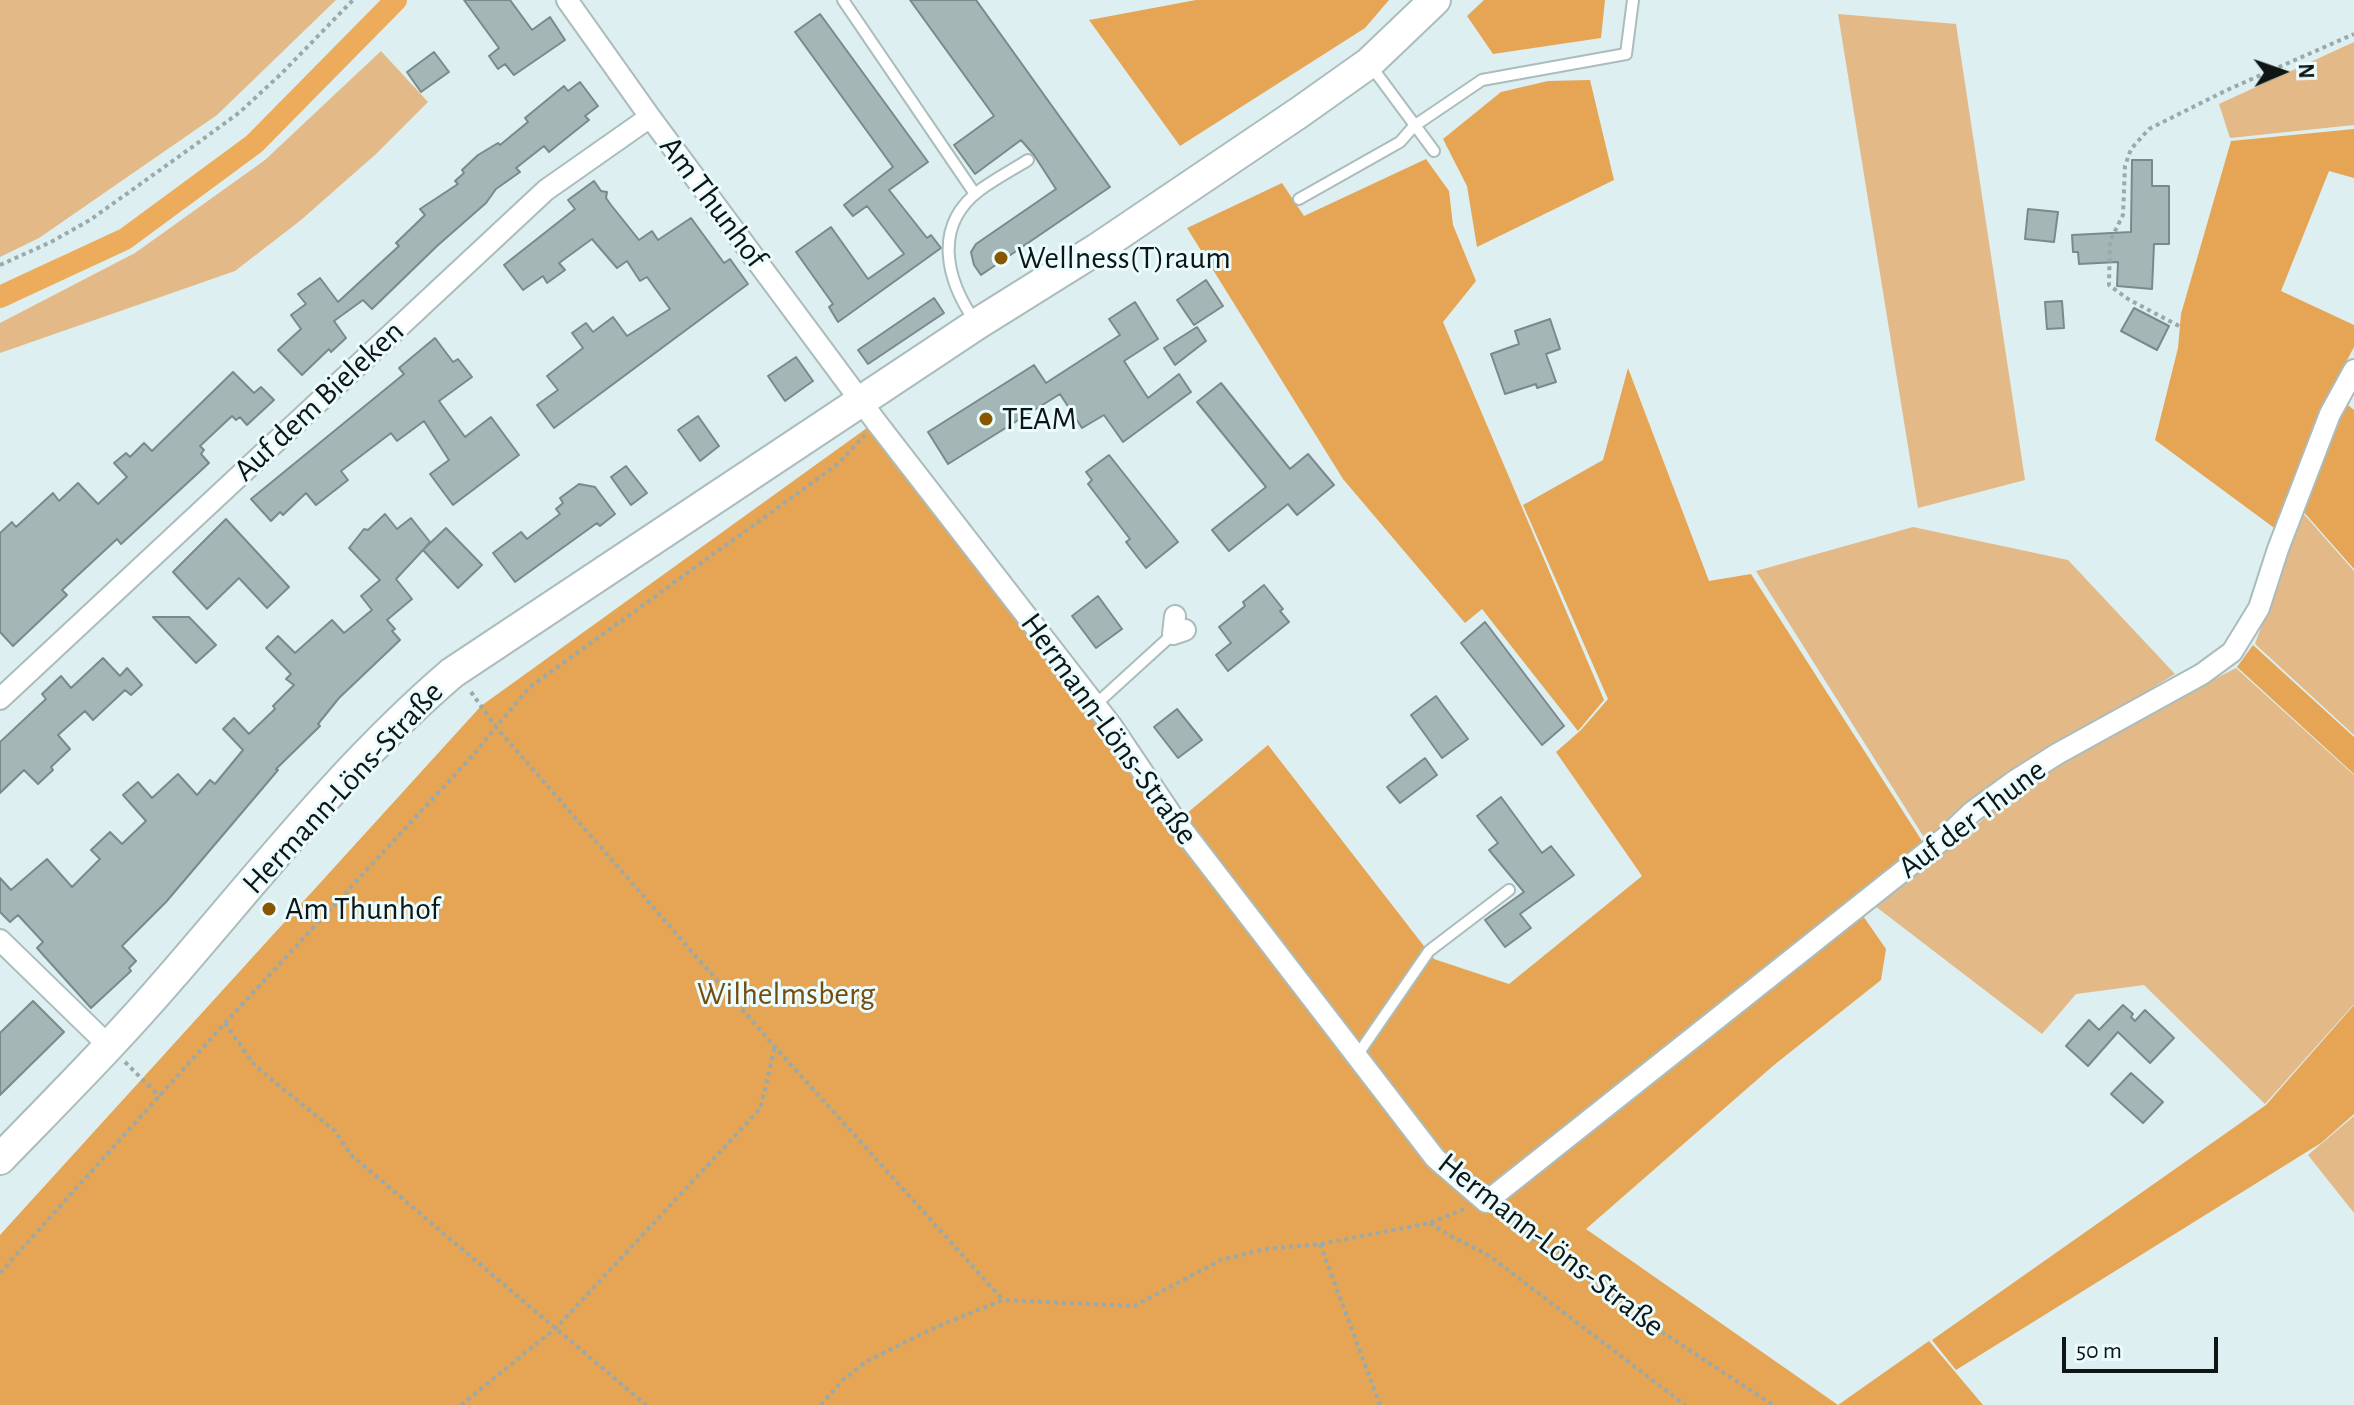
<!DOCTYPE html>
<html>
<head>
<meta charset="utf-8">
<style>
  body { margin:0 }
  #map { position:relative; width:2354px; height:1405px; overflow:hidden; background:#ddeff0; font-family:"Alegreya Sans",sans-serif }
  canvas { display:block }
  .north { position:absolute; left:2242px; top:32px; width:80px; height:80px; -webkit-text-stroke:6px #eafcfd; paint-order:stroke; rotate:88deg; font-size:22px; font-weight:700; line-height:32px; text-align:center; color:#0f1515 }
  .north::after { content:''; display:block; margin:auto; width:28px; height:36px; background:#0f1515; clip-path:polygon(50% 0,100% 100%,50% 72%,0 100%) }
  .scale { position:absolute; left:2062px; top:1337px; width:156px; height:36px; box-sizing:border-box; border:4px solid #0f1515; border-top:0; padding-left:10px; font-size:24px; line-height:28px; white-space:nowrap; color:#0f1515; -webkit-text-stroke:6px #eafcfd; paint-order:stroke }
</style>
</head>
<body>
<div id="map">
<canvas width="2354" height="1405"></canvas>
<div class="north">N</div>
<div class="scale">50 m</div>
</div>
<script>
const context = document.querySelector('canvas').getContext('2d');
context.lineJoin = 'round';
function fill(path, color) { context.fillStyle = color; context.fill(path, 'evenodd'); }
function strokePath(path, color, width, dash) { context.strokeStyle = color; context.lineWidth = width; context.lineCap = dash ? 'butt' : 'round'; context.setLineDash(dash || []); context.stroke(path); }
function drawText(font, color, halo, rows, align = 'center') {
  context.font = font + ' "Alegreya Sans",sans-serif'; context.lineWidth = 6; context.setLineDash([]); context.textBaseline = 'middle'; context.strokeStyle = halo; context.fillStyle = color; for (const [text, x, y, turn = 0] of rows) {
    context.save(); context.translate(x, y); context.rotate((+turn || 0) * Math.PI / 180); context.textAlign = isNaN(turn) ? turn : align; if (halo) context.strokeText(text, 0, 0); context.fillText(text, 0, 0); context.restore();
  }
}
fill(new Path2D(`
  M0,0H336L217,115L39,238L0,257Z
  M1838,14L1956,24L2025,480L1918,508Z
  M2354,42V125L2230,138L2219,104Z
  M381,51L428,102L376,154L301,220L235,271L0,353V323L135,253L265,160Z
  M2302,512L2354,571V735L2255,644Z
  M1913,527L2068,560L2175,674C2090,726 2004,778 1925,839L1756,571Z
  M2236,668L2354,775V1004L2265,1104L2144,985L2076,994L2042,1034L1875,906L1979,823L2015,790L2100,739Z
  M2354,1116V1213L2308,1155Z`), '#e3b988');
fill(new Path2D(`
  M1196,0H1389L1365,28L1180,146L1089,20Z
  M1484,0H1605L1601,38L1493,54L1467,16Z
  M1590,80L1614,180L1477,247L1467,186L1443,139L1501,92L1548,81Z
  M2354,129V178L2329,171L2281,291L2354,325V347L2327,398L2277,530L2155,440L2178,348L2181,314L2231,141Z
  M1426,159L1449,191L1453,225L1476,281L1443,322L1604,700L1578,731L1482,609L1465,623L1343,479L1187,228L1282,183L1304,216Z
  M1628,368L1709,581L1751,574L1922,841L1852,900L1886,949L1881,980L1774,1065L1586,1229L1838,1405H0V1235L481,706L871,425L1173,825L1268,745L1434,959L1509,984L1642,876L1556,752L1581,730L1608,699L1523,505L1603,460Z
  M2343,401L2354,410V569L2302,510Z
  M2253,645L2354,737V774L2237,667Z
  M2354,1005V1114L2321,1143L1956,1370L1932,1340L2266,1105Z
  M1929,1341L1983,1405H1838Z`), '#e5a554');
strokePath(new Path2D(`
  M0,297L125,239L254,144L396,0`), '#ecac5c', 22);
const building = new Path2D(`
  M464,0H510L532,30L550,17L565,40L514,75L505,64L498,69L489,56L499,48Z
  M910,0H976L1110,187L981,275L974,265L971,252L976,244L1056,189L1034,155L1021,140L975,174L954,145L994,116Z
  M820,14L928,162L889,190L927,238L931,235L941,248L838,322L829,307L833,304L796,252L831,227L868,279L904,254L867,206L853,216L844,205L893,167L795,32Z
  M434,52L449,72L421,92L407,72Z
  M580,82L598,106L585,116L589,120L549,152L544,146L516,168L520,172L496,189L486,203L437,246L372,309L363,300L334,321L346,338L331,352L329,349L302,375L278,350L301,329L291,315L306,304L298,294L320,278L338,302L399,246L396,243L425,215L420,209L458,184L455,181L464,173L462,170L478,155L498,143L500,145L528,122L525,118L564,86L568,91Z
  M2132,160H2152V186H2169V244H2154L2152,289L2117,286L2118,262L2079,264L2078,252H2073L2072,235L2131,232Z
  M594,181L601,191L607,192L606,198L611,205L639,240L652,231L658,240L691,218L724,263L730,259L748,284L554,428L537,405L558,390L547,376L583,348L572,333L586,323L593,332L613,317L627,336L670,309L647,277L640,281L627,261L617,268L592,239L559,263L565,270L547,283L543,276L523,290L504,265L575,209L568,200Z
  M2028,209L2058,212L2054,242L2025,239Z
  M1206,280L1223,306L1194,325L1177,300Z
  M934,298L944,313L868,364L858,350Z
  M2062,301L2064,328L2047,329L2045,302Z
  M1135,302L1158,339L1124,361L1148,398L1179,374L1191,392L1123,442L1104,415L1082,428L1060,394L948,464L928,432L1034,365L1046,383L1120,335L1109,319Z
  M2134,308L2169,326L2157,350L2121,331Z
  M1550,319L1560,349L1546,354L1556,382L1537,388L1536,384L1505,394L1491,354L1519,344L1515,331Z
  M1197,327L1206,341L1175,365L1164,348Z
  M435,338L453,362L458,359L472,377L439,401L465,437L491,417L519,455L453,505L430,474L449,460L424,421L397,441L391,433L341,471L348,480L316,505L306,493L283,515L280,512L271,521L251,499L404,374L399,368Z
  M796,357L813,381L785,401L768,376Z
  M233,372L254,393L261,387L274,400L247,425L240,417L236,420L232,416L200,446L204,450L201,454L209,463L121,544L117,539L62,590L67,595L13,646L0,632V533L12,522L16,527L53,493L59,501L78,483L98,504L127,477L114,463L126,453L130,457L144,443L152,451Z
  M1221,383L1290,469L1308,454L1334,485L1297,515L1288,504L1229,551L1212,530L1266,487L1197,402Z
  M698,416L719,446L700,461L678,430Z
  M1109,455L1178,542L1146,568L1126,542L1130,539L1088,484L1092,480L1086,472Z
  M626,466L647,493L631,505L611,477Z
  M579,484L595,487L615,514L600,526L597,523L515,582L493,553L521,532L527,539L560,514L556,509L563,503L560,498Z
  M385,514L397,529L411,518L430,542L424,549L446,528L482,565L458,588L423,550L396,579L412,599L387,620L395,629L392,631L400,640L339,698L318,724L320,726L276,769L278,770L166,902L122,946L136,961L129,968L131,971L91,1008L37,948L43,942L18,915L10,922L0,912V878L11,890L47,859L72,887L100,859L91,850L110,832L122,844L146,821L123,795L138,782L152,798L178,774L197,795L210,780L215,784L243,750L223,729L234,718L249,734L275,709L273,706L294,685L286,679L291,674L266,648L278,636L295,653L332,620L344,633L372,610L361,596L380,580L349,548L364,529L368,530Z
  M226,519L289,587L267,608L239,578L207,609L173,572Z
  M1264,585L1283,609L1280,611L1289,622L1228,671L1216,655L1231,643L1219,627L1245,606L1243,602Z
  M1098,596L1122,629L1096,648L1072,616Z
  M153,617H189L216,645L196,663Z
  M1485,622L1564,726L1542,745L1461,643Z
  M103,658L120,676L127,668L142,685L131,695L125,690L93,720L85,711L58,735L70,749L51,767L53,770L38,784L24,770L0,793V742L46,699L42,694L61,676L71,688Z
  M1436,696L1468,739L1442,758L1411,715Z
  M1177,709L1202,740L1178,758L1154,727Z
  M1425,758L1437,775L1400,803L1387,787Z
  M1501,797L1542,853L1551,846L1574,875L1520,914L1531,928L1505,947L1485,920L1524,892L1489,850L1498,843L1477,816Z
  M33,1001L64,1032L0,1095V1033Z
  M2123,1005L2133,1014L2131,1017L2135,1021L2145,1010L2174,1038L2150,1063L2118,1032L2088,1066L2066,1046L2089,1020L2099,1030Z
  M2131,1073L2163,1102L2143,1123L2111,1094Z`);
fill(building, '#a5b6b6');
strokePath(building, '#7a8a8b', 2);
const lane = new Path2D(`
  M843,0L975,194
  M1371,66L1434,151
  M1299,199L1400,142L1414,126L1482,80L1626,54L1633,0
  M976,323C946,280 932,226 980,190C995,179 1012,170 1028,160
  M1095,705L1173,634
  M1356,1057L1429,951L1509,890`);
const street = new Path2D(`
  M567,0L650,117L877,423L1111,725L1175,820L1435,1158L1486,1202L1947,836L1972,812L2013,782L2057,754L2202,674L2232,652L2259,608L2278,549L2330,414L2354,370
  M1175,616L1173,634L1185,630
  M0,699L546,190L650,117
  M0,940L109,1046`);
const secondary = new Path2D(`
  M0,1159C58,1099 117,1040 171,977C262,872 347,763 452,673L977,324L1097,249L1300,112L1369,63L1435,0`);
strokePath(lane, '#abbcbd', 14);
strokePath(street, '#abbcbd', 24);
strokePath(secondary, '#abbcbd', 34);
strokePath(new Path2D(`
  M0,265L51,242L90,220L195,145L240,112L282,73L353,0
  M2179,326L2128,299L2109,285L2110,241L2123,215L2125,166L2131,149L2149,129L2227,90L2354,34
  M471,692L496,727L530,687L838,464L865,435
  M225,1023L255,1066L335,1131L351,1155L646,1405
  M125,1062L160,1097
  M1500,1214L1636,1315L1773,1405
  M1430,1223C1450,1237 1470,1245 1491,1257L1685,1405
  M1320,1244L1380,1405
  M0,1273L225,1023L475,753L496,727L775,1047L1003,1300
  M461,1405L556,1328L760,1109L775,1047
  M821,1405L843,1380L867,1361L934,1328L1003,1300L1134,1306L1221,1260L1265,1249L1320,1244L1430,1223L1464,1209`), '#9aa9a9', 4, [4, 4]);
strokePath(lane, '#fff', 10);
strokePath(street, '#fff', 20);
strokePath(secondary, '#fff', 30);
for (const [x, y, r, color] of [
  [1001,258,8,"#8a5701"],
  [986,419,8,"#8a5701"],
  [269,909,8,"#8a5701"]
]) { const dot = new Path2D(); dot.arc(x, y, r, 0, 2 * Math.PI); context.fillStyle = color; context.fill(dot); strokePath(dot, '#eafcfd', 3); }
drawText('32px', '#0f1515', '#eafcfd', [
  ["Am Thunhof",713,202,53],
  ["Auf dem Bieleken",319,401,-43],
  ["Hermann-Löns-Straße",1109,729,54],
  ["Hermann-Löns-Straße",343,788,-47],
  ["Auf der Thune",1972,819,-37],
  ["Hermann-Löns-Straße",1551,1245,38]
]);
drawText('32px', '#0f1515', '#eafcfd', [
  ["Wellness(T)raum",1017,258],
  ["TEAM",1002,419],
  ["Am Thunhof",285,909]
], 'left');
drawText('32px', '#764c0e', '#eafcfd', [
  ["Wilhelmsberg",786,994]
]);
</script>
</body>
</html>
